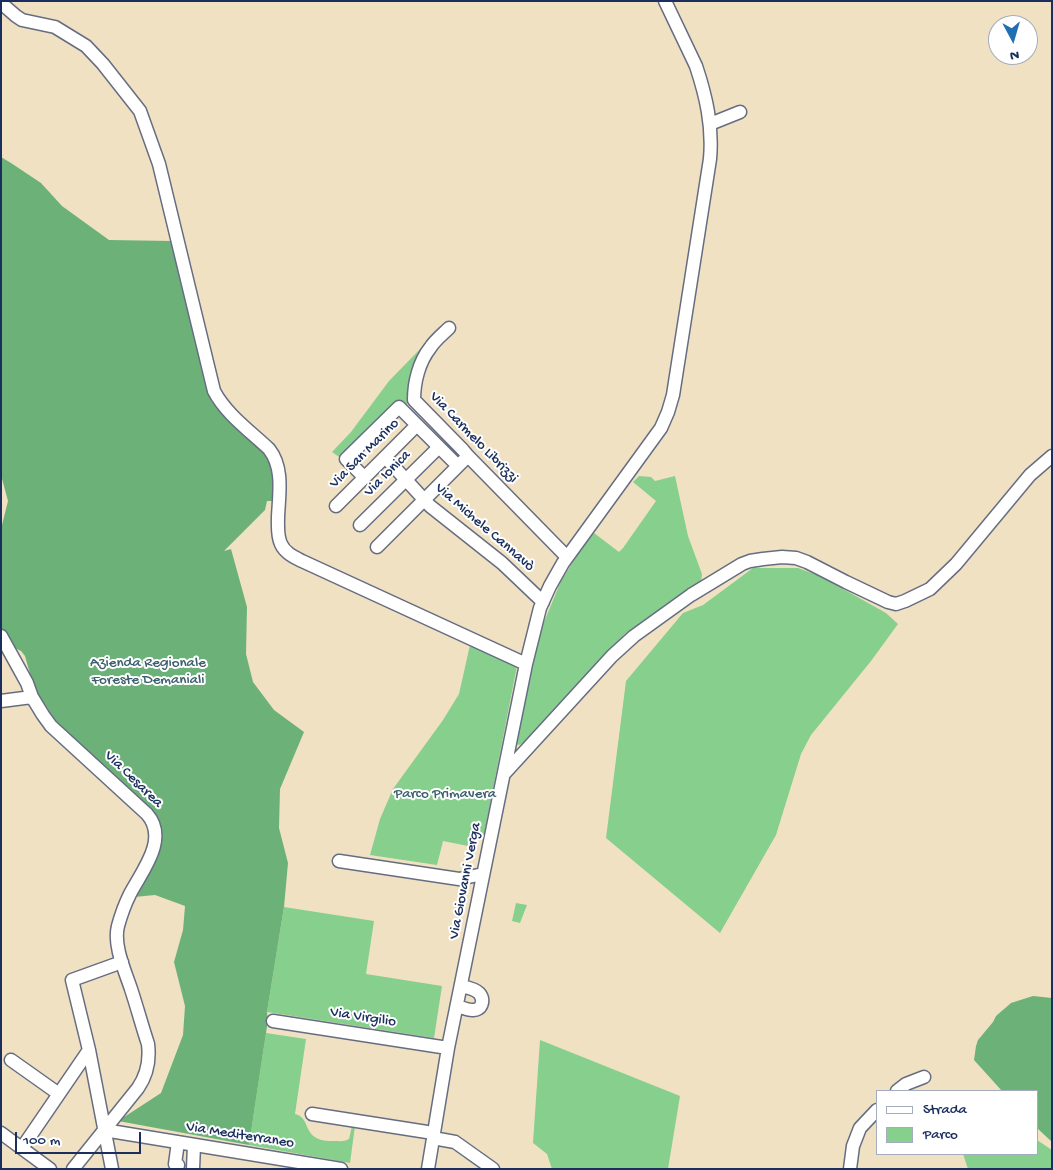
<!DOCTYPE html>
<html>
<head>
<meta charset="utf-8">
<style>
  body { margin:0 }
  #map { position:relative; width:1053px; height:1170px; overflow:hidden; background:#f0e1c3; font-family:"Gochi Hand",sans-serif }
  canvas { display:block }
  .frame { position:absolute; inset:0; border:2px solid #1b2f5e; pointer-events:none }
  .legend { position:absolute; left:876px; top:1090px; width:162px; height:65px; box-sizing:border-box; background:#fff; border:1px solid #a4acbf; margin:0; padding:6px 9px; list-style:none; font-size:15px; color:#1b2f5e }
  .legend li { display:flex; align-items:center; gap:10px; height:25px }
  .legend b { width:25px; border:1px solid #a4acbf }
  .north { position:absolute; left:988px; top:15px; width:50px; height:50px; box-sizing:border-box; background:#fff; border:1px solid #a4acbf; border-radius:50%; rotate:174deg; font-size:14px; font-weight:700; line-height:20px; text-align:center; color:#1b2f5e }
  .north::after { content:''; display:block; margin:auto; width:18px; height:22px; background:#1f6fb2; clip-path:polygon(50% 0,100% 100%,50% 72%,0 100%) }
  .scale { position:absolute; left:15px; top:1132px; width:126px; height:22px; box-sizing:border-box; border:2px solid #1b2f5e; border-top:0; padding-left:6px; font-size:15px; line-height:18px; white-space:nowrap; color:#1b2f5e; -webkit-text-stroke:4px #fff; paint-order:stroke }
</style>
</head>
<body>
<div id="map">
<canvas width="1053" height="1170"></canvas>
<div class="frame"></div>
<ul class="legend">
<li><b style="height:6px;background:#fff"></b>Strada</li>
<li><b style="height:14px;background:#86cf8c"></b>Parco</li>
</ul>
<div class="north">N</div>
<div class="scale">100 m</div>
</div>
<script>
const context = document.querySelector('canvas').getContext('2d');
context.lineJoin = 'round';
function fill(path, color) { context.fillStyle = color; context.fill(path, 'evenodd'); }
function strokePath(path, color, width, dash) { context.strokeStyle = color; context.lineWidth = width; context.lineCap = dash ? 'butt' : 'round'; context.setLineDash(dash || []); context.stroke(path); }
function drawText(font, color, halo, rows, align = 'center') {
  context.font = font + ' "Gochi Hand",sans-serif'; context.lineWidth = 4; context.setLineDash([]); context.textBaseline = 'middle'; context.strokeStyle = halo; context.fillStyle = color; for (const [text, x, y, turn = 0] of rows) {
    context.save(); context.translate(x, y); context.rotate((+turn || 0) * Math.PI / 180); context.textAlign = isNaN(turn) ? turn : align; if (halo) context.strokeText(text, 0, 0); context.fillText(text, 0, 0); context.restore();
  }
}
fill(new Path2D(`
  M424,345L416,364L410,401L342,459L332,452L351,432L389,381Z
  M639,476L651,477L655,481L675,476L688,536L702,574L701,583L625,634L523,743L519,745L516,744L538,642L544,622L561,581L590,535L594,533L619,552L623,548L656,501L633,482Z
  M753,568H798L820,576L886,613L898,624L871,661L811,735L801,754L776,835L720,933L606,838L626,681L683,613L703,605Z
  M470,645L517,666L484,835L468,846L443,841L437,865L370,855L380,819L393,789L443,720L459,694Z
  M516,903L527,905L520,923L512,921Z
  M284,907L374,921L366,974L442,986L434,1038L267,1012Z
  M266,1033L306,1039L295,1114C309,1118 304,1130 315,1137C320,1141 327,1141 334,1141C340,1141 344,1142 349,1139L352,1126H355L350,1163L249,1145Z
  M540,1040L680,1096L668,1169H552L547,1154L533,1143Z
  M1037,1140L1052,1150V1169H968L963,1154H1037Z`), '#86cf8c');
fill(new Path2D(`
  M1,157L11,163L41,183L62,206L109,240L173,241L208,392L212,402L219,410L270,458L274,473L272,501H267L265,510L224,551L231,549L247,607L246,654L253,682L274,710L304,732L280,789L279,828L288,863L284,907L267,1012L268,1020L249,1145L118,1121L161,1093L183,1035L185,1006L174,962L183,930L185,906L155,895L134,897L161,836L157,817L105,771L58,724L34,688L25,656L21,651L13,647L6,639L1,628V529L8,501L1,475Z
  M1033,996L1052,998V1142L1037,1128V1091H1002L974,1060L976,1046L978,1040L993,1022L996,1016L1011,1003Z`), '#6cb278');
const minor = new Path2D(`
  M1,3L16,16L22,20L55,27L86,46L103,64L140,111L159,164L214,391C226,414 250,431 269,449C284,468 279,494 278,517C278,526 277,536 281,544C285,553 294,557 302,561L526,664
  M710,124L740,112
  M449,328C443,334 435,340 430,348C419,362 414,382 414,400L463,450L468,456L567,557
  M385,457L430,506L502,563L543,602
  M364,477L346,459L399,407L458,466
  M336,506L417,425
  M360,525L439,447
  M377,547L464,460
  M1,636L27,683L32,697L43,715L51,726L147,814C169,839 142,871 130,894C125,904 121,915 118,926C113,945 125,971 131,989C137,1007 142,1026 148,1044C150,1060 147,1075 138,1088L73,1169
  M1,701L32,697
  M504,774L612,656L634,636L691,595L742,564L750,561L763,559L782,557L796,558L807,562L846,582L888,602L896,604L905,601L930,589L956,564L1030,475L1052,456
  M339,861L459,879L483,874
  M457,1006C461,1007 467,1010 472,1010C482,1011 485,1000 479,993C475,989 466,987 461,986
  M273,1021L448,1048
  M11,1060L59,1094
  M897,1091L906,1084L924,1077
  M312,1114L427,1132
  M104,1130L341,1169
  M1,1133L50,1169
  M433,1138L455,1142L493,1169
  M22,1148L89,1050
  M112,1169L89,1050L72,980L122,962
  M177,1169L178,1165L175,1164L178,1142
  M193,1169L194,1145
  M428,1169L448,1048L526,664L540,608L550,586L563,563L661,428L668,412L673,395L710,159C713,126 706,96 696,66L665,1
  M850,1169L853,1146L860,1128L877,1110`);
strokePath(minor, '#666d81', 15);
strokePath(minor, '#fff', 12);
drawText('15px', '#1b2f5e', '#fff', [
  ["Via Carmelo Librizzi",473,438,46],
  ["Via San Marino",365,454,-45],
  ["Via Ionica",388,474,-45],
  ["Via Michele Cannavò",484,528,41],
  ["Via Cesarea",133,780,44],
  ["Via Giovanni Verga",466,881,-79],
  ["Via Virgilio",363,1018,9],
  ["Via Mediterraneo",240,1136,9]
]);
drawText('15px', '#3b5f6c', '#fff', [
  ["Azienda Regionale",148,664],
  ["Foreste Demaniali",148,681],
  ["Parco Primavera",445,795]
]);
</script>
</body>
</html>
